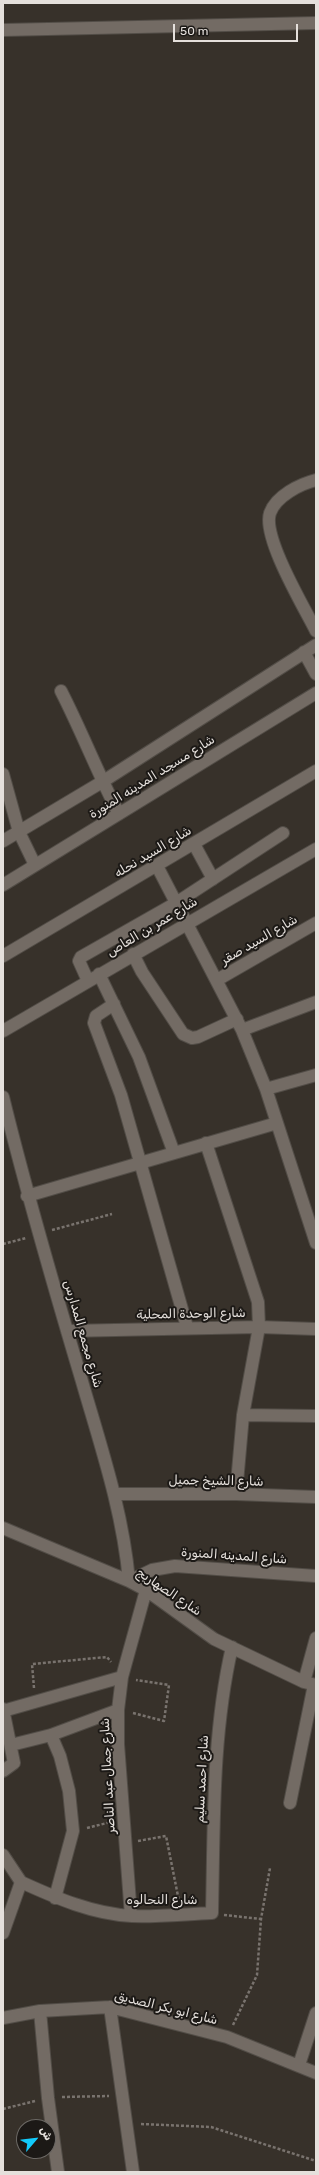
<!DOCTYPE html>
<html>
<head>
<meta charset="utf-8">
<style>
  body { margin:0 }
  #map { position:relative; width:319px; height:2175px; overflow:hidden; background:#37312a; font-family:Rubik,"Noto Naskh Arabic",sans-serif }
  canvas { display:block }
  .frame { position:absolute; inset:0; border:4px solid #e5e0dc; pointer-events:none }
  .north { position:absolute; left:16px; top:2119px; width:40px; height:40px; box-sizing:border-box; background:#1c1916; border:1px solid #6c6965; border-radius:50%; rotate:62deg; font-size:11px; font-weight:700; line-height:16px; text-align:center; color:#e5e0dc }
  .north::after { content:''; display:block; margin:auto; width:14px; height:18px; background:#12cafb; clip-path:polygon(50% 0,100% 100%,50% 72%,0 100%) }
  .scale { position:absolute; left:173px; top:24px; width:125px; height:18px; box-sizing:border-box; border:2px solid #e5e0dc; border-top:0; padding-left:5px; font-size:12px; line-height:14px; white-space:nowrap; color:#e5e0dc; -webkit-text-stroke:3px #1c1916; paint-order:stroke }
</style>
</head>
<body>
<div id="map">
<canvas width="319" height="2175"></canvas>
<div class="frame"></div>
<div class="north">ش</div>
<div class="scale">50 m</div>
</div>
<script>
const context = document.querySelector('canvas').getContext('2d');
context.lineJoin = 'round';
function strokePath(path, color, width, dash) { context.strokeStyle = color; context.lineWidth = width; context.lineCap = dash ? 'butt' : 'round'; context.setLineDash(dash || []); context.stroke(path); }
function drawText(font, color, halo, rows, align = 'center') {
  context.font = font + ' Rubik,"Noto Naskh Arabic",sans-serif'; context.lineWidth = 4; context.setLineDash([]); context.textBaseline = 'middle'; context.strokeStyle = halo; context.fillStyle = color; for (const [text, x, y, turn = 0] of rows) {
    context.save(); context.translate(x, y); context.rotate((+turn || 0) * Math.PI / 180); context.textAlign = isNaN(turn) ? turn : align; if (halo) context.strokeText(text, 0, 0); context.fillText(text, 0, 0); context.restore();
  }
}
const minor = new Path2D(`
  M3,30L316,23
  M316,480C300,484 276,496 270,513C262,537 304,607 316,631
  M304,652L316,674
  M61,691C82,732 98,774 119,814
  M3,774L19,832L35,865
  M3,841L102,782L316,645
  M194,844L213,879
  M157,866L242,1030L266,1089L316,1243
  M3,885L316,693
  M133,954L142,972L183,1034L192,1038L198,1037L237,1019
  M3,956L316,771
  M99,974L139,1057L174,1153
  M217,980L316,923
  M88,981L79,961L81,957L176,903L283,833
  M114,1004L96,1016L94,1023L121,1095L187,1327
  M242,1030L316,1002
  M3,1031L316,849
  M266,1089L316,1075
  M3,1097C26,1191 53,1284 81,1378C100,1444 123,1511 129,1581L152,1570L175,1566L316,1576
  M206,1143L258,1302L259,1327L243,1415L236,1494
  M27,1196L277,1123
  M67,1331L259,1327L316,1329
  M243,1415L316,1416
  M115,1494H236L316,1497
  M3,1528L129,1581L146,1590L214,1639L304,1682L316,1685
  M304,1682L316,1638
  M3,1709L14,1763L3,1771
  M3,1711L122,1677
  M51,1735L60,1756L69,1791L73,1831L55,1898
  M11,1745L51,1735L118,1710
  M290,1803L314,1685
  M3,1855L21,1882
  M21,1882C56,1898 93,1914 132,1916C158,1917 186,1914 212,1913C214,1825 212,1734 232,1647
  M131,1916L118,1744V1710L122,1677L146,1590
  M3,1933L21,1882
  M110,2007L133,2172
  M40,2011L48,2098L58,2172
  M3,2018L40,2011L110,2007L227,2037L316,2073
  M299,2065L316,2013`);
strokePath(minor, '#524d47', 14);
strokePath(new Path2D(`
  M52,1230L112,1214
  M3,1244L26,1238
  M34,1688L32,1664L107,1657L111,1662
  M133,1713L164,1721L169,1685L136,1680
  M87,1828L111,1822
  M138,1841L166,1836L179,1901
  M224,1915L261,1919
  M233,2025L257,1975L261,1919L270,1868
  M62,2097L109,2096
  M3,2109L35,2101
  M141,2124L211,2127L316,2161`), '#79736e', 2.5, [3, 2]);
strokePath(minor, '#736b64', 12);
drawText('13px', '#e5e0dc', '#1c1916', [
  ["شارع مسجد المدينه المنورة",152,777,-32],
  ["شارع السيد نحله",153,852,-31],
  ["شارع عمر بن العاص",152,927,-31],
  ["شارع السيد صقر",259,940,-30],
  ["شارع الوحدة المحلية",191,1314,-1],
  ["شارع مجمع المدارس",83,1334,74],
  ["شارع الشيخ جميل",216,1481,1],
  ["شارع المدينه المنورة",234,1556,4],
  ["شارع الصهاريج",169,1592,34],
  ["شارع جمال عبد الناصر",108,1776,-93],
  ["شارع احمد سليم",202,1779,-87],
  ["شارع النحالوه",162,1900],
  ["شارع ابو بكر الصديق",166,2008,14]
]);
</script>
</body>
</html>
